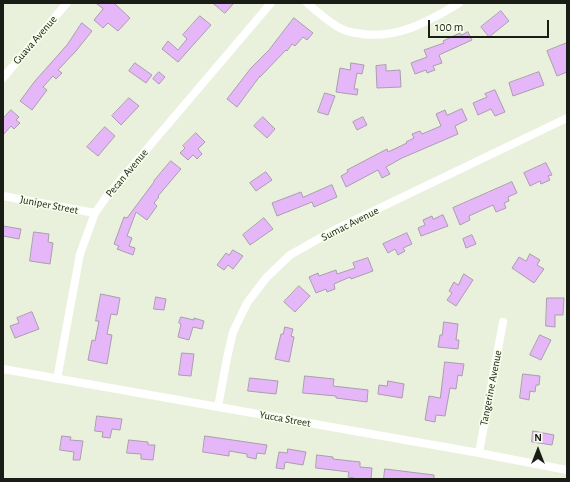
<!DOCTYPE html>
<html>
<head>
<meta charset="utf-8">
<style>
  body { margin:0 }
  #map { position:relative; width:570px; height:482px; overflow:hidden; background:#e9f1dd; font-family:"Alegreya Sans",sans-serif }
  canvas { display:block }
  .frame { position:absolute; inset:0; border:4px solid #1a1d16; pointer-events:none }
  .north { position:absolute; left:518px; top:430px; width:40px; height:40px; -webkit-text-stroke:3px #f6feea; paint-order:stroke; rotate:0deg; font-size:11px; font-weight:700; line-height:16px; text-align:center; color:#1a1d16 }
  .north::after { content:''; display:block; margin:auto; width:14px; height:18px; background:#1a1d16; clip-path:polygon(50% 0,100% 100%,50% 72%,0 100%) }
  .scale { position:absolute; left:428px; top:20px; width:121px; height:18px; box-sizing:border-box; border:2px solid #1a1d16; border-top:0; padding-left:5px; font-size:12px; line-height:14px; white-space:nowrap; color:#1a1d16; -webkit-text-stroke:3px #f6feea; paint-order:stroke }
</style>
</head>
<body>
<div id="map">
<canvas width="570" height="482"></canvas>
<div class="frame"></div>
<div class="north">N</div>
<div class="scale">100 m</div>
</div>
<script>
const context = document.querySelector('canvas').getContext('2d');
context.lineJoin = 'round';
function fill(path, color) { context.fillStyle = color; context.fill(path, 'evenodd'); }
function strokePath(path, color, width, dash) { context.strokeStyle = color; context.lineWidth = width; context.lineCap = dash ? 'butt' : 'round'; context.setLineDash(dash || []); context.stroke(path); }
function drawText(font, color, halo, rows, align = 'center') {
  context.font = font + ' "Alegreya Sans",sans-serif'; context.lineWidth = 3; context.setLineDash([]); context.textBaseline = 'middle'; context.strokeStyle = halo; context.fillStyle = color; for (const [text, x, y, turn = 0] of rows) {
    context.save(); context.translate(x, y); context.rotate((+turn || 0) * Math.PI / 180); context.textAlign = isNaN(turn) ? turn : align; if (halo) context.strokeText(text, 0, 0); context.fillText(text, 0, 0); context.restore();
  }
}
const building = new Path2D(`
  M96,3H114L130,18L118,31L108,23L103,28L94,20L103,9Z
  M213,3H234L225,13Z
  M501,11L509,21L489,37L481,27Z
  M200,16L211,25L178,62L162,49L168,41L178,50L187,39L183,35Z
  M294,18L313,33L307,40L303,37L295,46L292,44L287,51L286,50L260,77V76L237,107L227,99L251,68L269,50Z
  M82,23L92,31L76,51L58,70L62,73L56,79L53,76L43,87L47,90L32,110L20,101L35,81L67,45Z
  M468,32L472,40L439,55L442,63L433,66L435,70L427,73L426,70L415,74L411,63L427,57L424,50L444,43L443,41L460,33L461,35Z
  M567,43V72L557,76L547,51Z
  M135,63L152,75L146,83L129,71Z
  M351,63L364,65L362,74L357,73L354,89H358L357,95L336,92L340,68L350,70Z
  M386,65V71L400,70L401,87L377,88L376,66Z
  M159,72L165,77L159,84L153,79Z
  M539,72L544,85L513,96L509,83Z
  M495,90L505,112L495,116L491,109L478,115L473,103L487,97L485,94Z
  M325,93L335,96L328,115L318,112Z
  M129,98L139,106L121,125L112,116Z
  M462,109L467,120L455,126L458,134L402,158L386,167L390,174L382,178L378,170L346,187L341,176L348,172L347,170L387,149L388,152L407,143L406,142L414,138L412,134L420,131L422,134L441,126L436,114L445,110L447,115Z
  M11,110L19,117L16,120L20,123L14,129L11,126L3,135V119Z
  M263,117L275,129L267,138L254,126Z
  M363,117L367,125L357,130L353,122Z
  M105,127L115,136L98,156L87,147Z
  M196,133L205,142L198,149L202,154L197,159L193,155L188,160L180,153L185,148L183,146Z
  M171,161L181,169L158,196L159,197L154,203L157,206L147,220L136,212L127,236L132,238L129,246L135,248L133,255L117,249L119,246L114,244L124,217L127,218L154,182V181Z
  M546,163L552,175L548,176L550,180L541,184L540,181L530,186L524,173Z
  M266,172L272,180L256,191L250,183Z
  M512,182L517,193L508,197L509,201L504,203L506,208L496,212L493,205L469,216L470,220L460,225L453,208Z
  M332,185L337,197L314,207L312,202L277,216L272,203L301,192L303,197Z
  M443,215L448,226L421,236L418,228L425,225L423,220L432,216L433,219Z
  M264,218L273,229L250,245L243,235Z
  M3,226L21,229L19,239L3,236Z
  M34,232L49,234L48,242L53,243L50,264L30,261Z
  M407,233L412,244L403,248L405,251L398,255L395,249L388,253L383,244Z
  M472,235L476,244L466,248L463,239Z
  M233,250L243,256L233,269L228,265L224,270L217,265L226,253L229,255Z
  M530,254L540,260L537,265L544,269L534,283L512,268L519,257L526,261Z
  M368,258L373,271L351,279L350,277L334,284L335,289L327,292L326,289L316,293L309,277L318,273L319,276L336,270L337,274L355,268L353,263Z
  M464,274L473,280L456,306L447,300L452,293L449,291L454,282L458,285Z
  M299,286L310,296L295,312L284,302Z
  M101,294L120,298L117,315L111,314L107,334L112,335L107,364L88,360L92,340L95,341L99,321H96Z
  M156,297L166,299L164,310L154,309Z
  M547,298H564L563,315H555V327L546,326Z
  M32,312L39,329L15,338L10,326L19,323L17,318Z
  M181,317L194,320V318L204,321L202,329L193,327L189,340L178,337L181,324L179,323Z
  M444,322L458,324L456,340H459L458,349L438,347L440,335H442Z
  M285,327L293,329L291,336L294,337L289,362L275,359L281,334H283Z
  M540,335L551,340L541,360L530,355Z
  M182,353L194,354L191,376L179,375Z
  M445,362L464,364L462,376L458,375L456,389L450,388L445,416L436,415L435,422L425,420L429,396L440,398Z
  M523,374L540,376L539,385H536L535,392L530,391L529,400L520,398Z
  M305,376L334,379L333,386L368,390L367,402L336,398V396L303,393Z
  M250,378L278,381L276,394L248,391Z
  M388,381L404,384L402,398L378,394L379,385L387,386Z
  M97,416L122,419L120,430L112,429L110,438L102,437L103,432L95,431Z
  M533,431L554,435L552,445L532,442Z
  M62,436L71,437L70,440L83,441L80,460H73L74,452L60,450Z
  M205,436L267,445L265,454L257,453L256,459L247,457V454L229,451V456L203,452Z
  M129,440L148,442V445H155L153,460L141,459V454L127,453Z
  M288,449L306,452L303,465L285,462L284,469L276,468L279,452L287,453Z
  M317,455L333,457V459L360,462V467L372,468L371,479H354V478L348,477L349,472L316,468Z
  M385,469L434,475V479H384Z`);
fill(building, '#e6b7f8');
strokePath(building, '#a99dae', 1);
strokePath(new Path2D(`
  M307,3C319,13 330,24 344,30C348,32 352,32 356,33C394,41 428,22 459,3
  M3,78L67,3
  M3,196L95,213
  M3,369L479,453L567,470
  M57,379L80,254L95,213L107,196L271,3
  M218,407L227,358L233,332L247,303L266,278L290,255L338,228L567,118
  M479,453L503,322`), '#fff', 8);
drawText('11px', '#1a1d16', '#f6feea', [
  ["Guava Avenue",35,40,-49],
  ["Pecan Avenue",127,173,-50],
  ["Juniper Street",49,205,11],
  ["Sumac Avenue",350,224,-27],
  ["Tangerine Avenue",491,388,-79],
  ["Yucca Street",285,419,10]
]);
</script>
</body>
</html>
